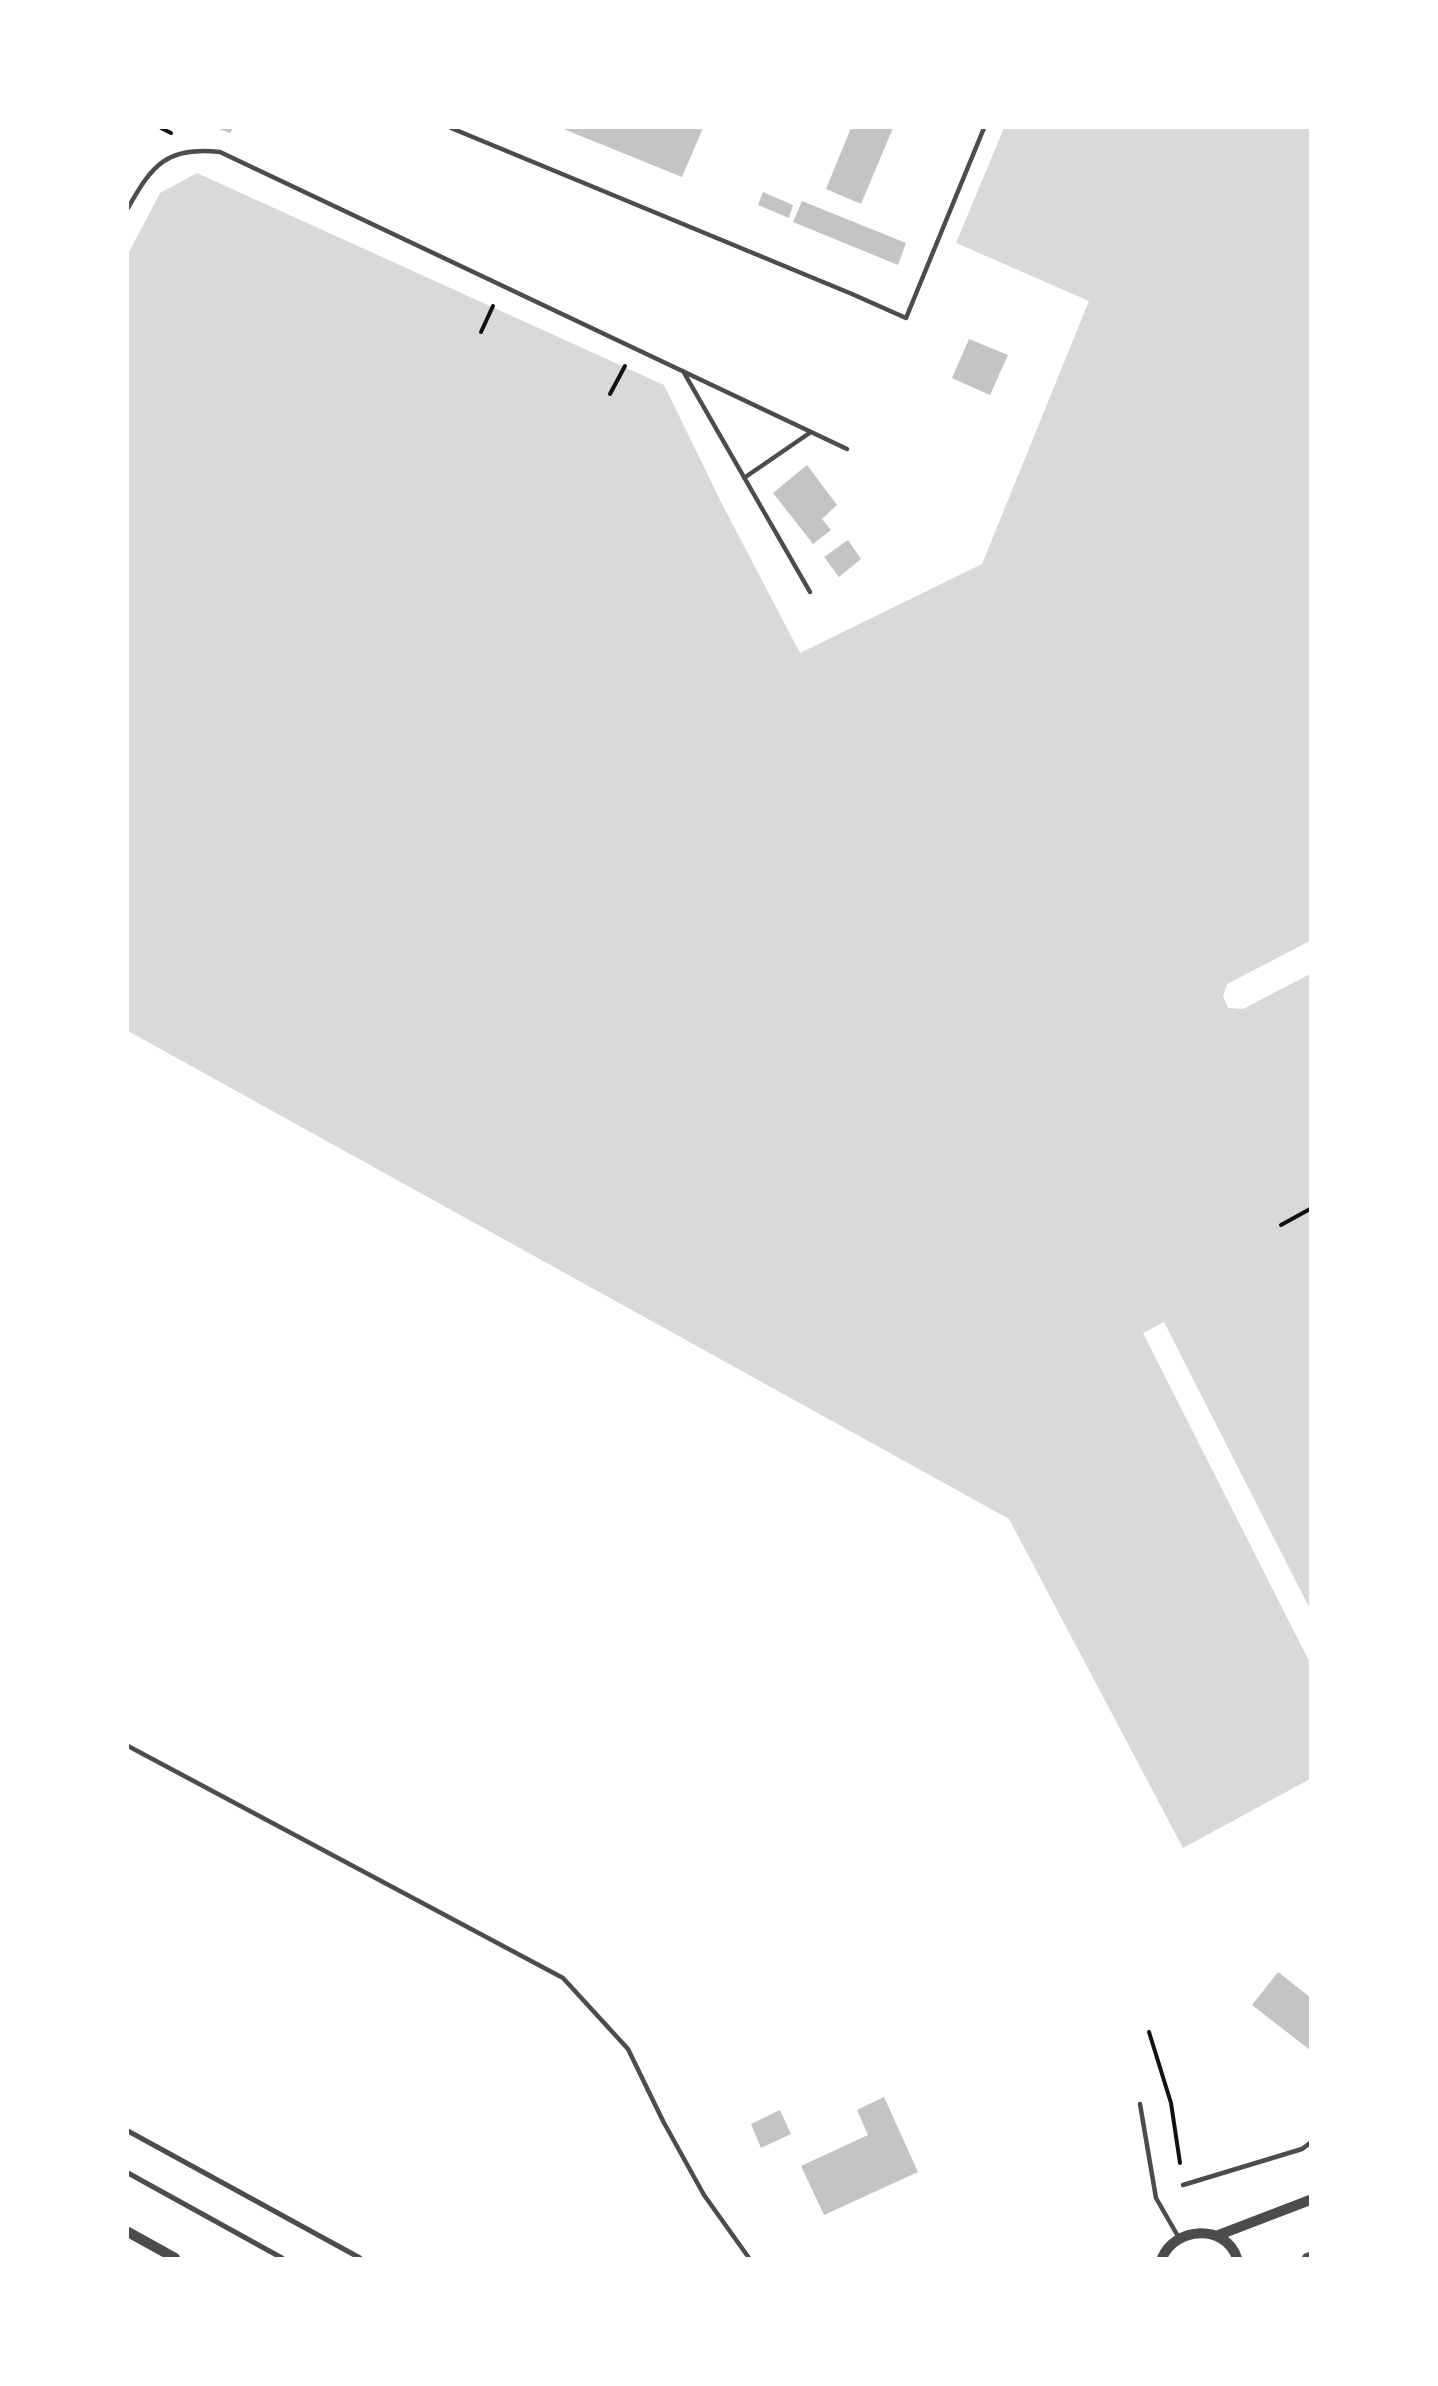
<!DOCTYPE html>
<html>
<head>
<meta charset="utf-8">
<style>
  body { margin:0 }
  #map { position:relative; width:1438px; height:2386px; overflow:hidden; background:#fff; font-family:"PT Sans Narrow",sans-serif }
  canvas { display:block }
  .frame { position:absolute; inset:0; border:129px solid #fff; pointer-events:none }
</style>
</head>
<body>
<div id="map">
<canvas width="1438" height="2386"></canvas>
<div class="frame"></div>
</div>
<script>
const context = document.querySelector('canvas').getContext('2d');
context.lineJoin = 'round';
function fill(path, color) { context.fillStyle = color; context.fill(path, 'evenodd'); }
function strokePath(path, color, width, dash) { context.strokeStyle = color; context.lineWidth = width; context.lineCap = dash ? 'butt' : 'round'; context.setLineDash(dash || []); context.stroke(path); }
fill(new Path2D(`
  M1004,128H1310V941L1227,984L1223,996L1228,1008L1243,1009L1310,974V1609L1164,1322L1143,1333L1310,1663V1779L1183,1848L1009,1519L128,1031V254L160,193L197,173L664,385L721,502L800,653L982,564L1089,301L956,243Z`), '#d9d9d9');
fill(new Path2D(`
  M216,128H233L230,133Z
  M561,128H703L682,177Z
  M851,128H893L861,204L826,189Z
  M763,192L793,205L789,218L758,205Z
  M802,201L906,243L898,265L793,222Z
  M969,339L1008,355L990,395L952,378Z
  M807,465L837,505L822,519L831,530L813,544L773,493Z
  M848,540L861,559L839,577L824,557Z
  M1278,1972L1310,1997V2050L1252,2005Z
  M884,2097L918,2172L824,2215L801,2166L868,2135L857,2110Z
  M780,2110L791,2134L761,2148L751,2124Z`), '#c4c4c4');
strokePath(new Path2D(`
  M161,128L171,133
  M481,332L493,306
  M610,394L625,366
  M1281,1225L1310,1209
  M1149,2032L1171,2103L1180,2163`), '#111', 4);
strokePath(new Path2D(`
  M451,128L852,294L906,318L984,128
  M128,208C152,165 167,146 220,152L847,449
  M683,371L810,592
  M744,478L811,432
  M128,1746L563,1978L628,2049L663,2121L704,2195L749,2258
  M1140,2104L1156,2198L1179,2238
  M1183,2185L1302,2149L1310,2143`), '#4c4c4c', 4.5);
strokePath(new Path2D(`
  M128,2131L360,2258
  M128,2173L282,2258`), '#4c4c4c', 5);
strokePath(new Path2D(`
  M128,2232L175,2258
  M1216,2236L1310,2200
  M1162,2258C1175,2227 1225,2223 1237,2258
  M1307,2258L1310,2257`), '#4c4c4c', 10);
</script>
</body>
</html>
